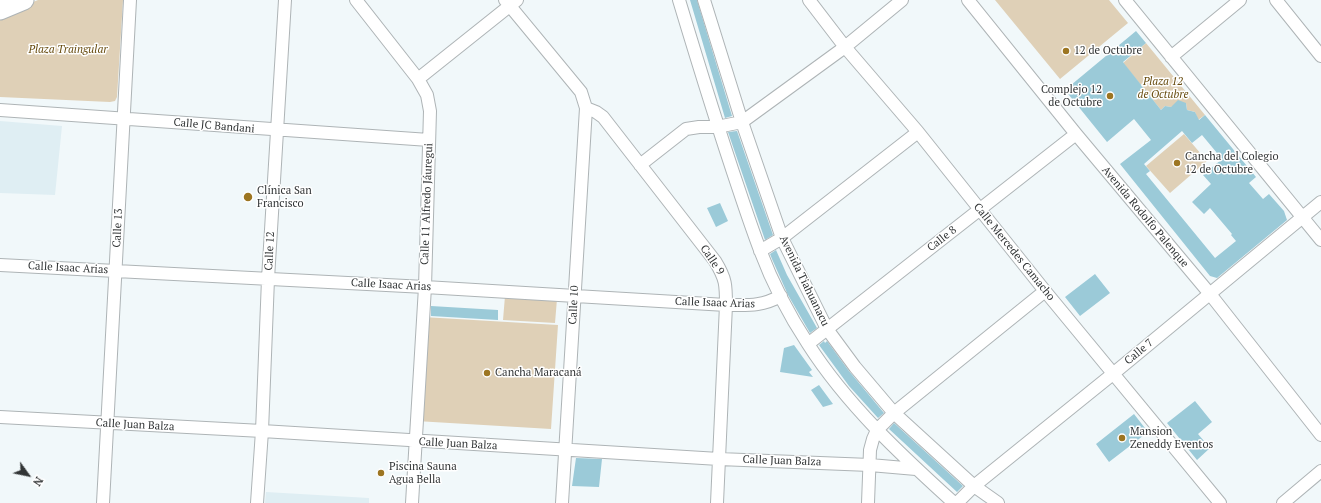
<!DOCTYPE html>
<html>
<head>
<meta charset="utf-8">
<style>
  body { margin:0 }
  #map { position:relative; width:1321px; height:503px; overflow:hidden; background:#f1f8fa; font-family:"PT Serif",serif }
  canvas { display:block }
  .north { position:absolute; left:8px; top:455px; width:40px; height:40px; -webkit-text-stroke:3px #fff; paint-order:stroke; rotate:123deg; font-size:11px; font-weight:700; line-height:16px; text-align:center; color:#323536 }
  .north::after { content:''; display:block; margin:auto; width:14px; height:18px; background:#323536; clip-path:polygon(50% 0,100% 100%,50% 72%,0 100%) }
</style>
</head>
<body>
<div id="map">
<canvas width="1321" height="503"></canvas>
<div class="north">N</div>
</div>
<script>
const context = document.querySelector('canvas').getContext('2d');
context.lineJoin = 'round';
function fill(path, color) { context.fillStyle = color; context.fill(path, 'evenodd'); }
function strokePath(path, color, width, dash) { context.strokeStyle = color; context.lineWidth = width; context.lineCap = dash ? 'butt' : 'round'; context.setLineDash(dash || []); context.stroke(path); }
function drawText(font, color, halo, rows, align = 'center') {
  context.font = font + ' "PT Serif",serif'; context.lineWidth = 3; context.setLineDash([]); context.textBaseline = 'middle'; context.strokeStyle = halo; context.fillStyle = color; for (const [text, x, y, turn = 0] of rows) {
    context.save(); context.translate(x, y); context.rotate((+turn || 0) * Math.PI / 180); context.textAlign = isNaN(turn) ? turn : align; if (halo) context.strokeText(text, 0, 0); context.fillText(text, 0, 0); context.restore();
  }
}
fill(new Path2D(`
  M0,121L62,126L55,195L0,193Z
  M266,492L369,498V503H265Z`), '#dfeef3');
fill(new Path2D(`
  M38,0H123L117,97L115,101L110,102L0,97V15Z
  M995,0H1109L1128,23L1060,79Z
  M1146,43L1205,115L1198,120L1195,112L1187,110L1186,103L1171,107L1165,106L1161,110L1123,63Z
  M1184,134L1207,161L1170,193L1146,166Z
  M505,296L557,299L555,323L503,320Z
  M423,317L558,325L551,429L416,421Z`), '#dfd0b7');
fill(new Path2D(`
  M690,0H697L732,116L725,118Z
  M1136,31L1146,43L1123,62L1161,110L1165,106L1171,107L1178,100L1186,103L1187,110L1195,112L1199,120L1205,115L1256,177L1249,183L1263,199L1269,194L1284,211L1287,220L1217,278L1210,276L1120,164L1151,140L1134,119L1107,142L1065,90ZM1182,131L1192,143L1202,135L1222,159L1203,175L1211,184L1192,202L1204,214L1210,208L1232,234L1231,235L1236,241L1215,258L1146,174L1150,171L1144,164Z
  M737,131L773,235L765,240L728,132Z
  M720,203L728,221L716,227L707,208Z
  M776,250L787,275L817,328L810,333L788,295L772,259L770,254Z
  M1095,274L1110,293L1080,316L1065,297Z
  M431,306L498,310V320L431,316Z
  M824,341L825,343L827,341L849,371L884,413L878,418L849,386L819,345Z
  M794,345L812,370L809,372L813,377L780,372L784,348Z
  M819,385L833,404L823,407L811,390Z
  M1195,401L1212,422L1198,434L1210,448L1197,460L1167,423Z
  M1134,414L1148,432L1109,462L1096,444Z
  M894,423L963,486L957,492L889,429Z
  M576,458L602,459L599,487L572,486Z`), '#9bcad8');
const minor = new Path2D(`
  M356,0L418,79L427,95L430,111L425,287L412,503
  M505,0L581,92L586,108L562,503
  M679,0C698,63 717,125 738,187C745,208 752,229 760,250C772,282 789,315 808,344C847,405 901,455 954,503
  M704,0L742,122L782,238L827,329L855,367L894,413L974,486L998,503
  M809,0L845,47L918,132L1045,291L1220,503
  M968,0L1076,134L1210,294L1321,435
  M1125,0L1321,240
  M1276,0L1321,56
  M1171,57L1240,0
  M418,79L517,0
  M586,108L596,112L603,117L715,261C726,279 726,285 726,305L717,503
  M0,110C143,119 286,131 429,140
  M640,165L686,129L699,127H717L742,122L845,47L902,0
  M760,251L782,238L918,132
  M0,265L425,287L726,305C748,305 760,307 781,296
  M808,344L1076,134
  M0,417L262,431L719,459L870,465L916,469
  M103,503L130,0
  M257,503L262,431L268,279L285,0
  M868,503L870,450L873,439L877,430L894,413L1045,291
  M957,503L974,486L1114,373L1321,202
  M1283,503L1321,471`);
const primary = new Path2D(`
  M0,10L24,0`);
strokePath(minor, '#aeb4b6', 14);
strokePath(primary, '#aeb4b6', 21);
strokePath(minor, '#fff', 12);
strokePath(primary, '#fff', 19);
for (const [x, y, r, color] of [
  [1066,51,4,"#9c7521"],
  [1110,96,4,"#9c7521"],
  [1177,163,4,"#9c7521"],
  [248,197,5,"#9c7521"],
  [487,373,4,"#9c7521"],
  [1122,438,4,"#9c7521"],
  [381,473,4,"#9c7521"]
]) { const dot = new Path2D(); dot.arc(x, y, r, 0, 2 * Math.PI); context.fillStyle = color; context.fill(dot); strokePath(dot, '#fff', 1.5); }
drawText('italic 11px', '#684c0f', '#fff', [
  ["Plaza Traingular",68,50],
  ["Plaza 12",1163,82],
  ["de Octubre",1163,95]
]);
drawText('11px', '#323536', '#fff', [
  ["12 de Octubre",1074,51],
  ["Complejo 12",1102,90,"right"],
  ["de Octubre",1102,103,"right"],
  ["Cancha del Colegio",1185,157],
  ["12 de Octubre",1185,170],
  ["Clínica San",257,191],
  ["Francisco",257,204],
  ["Cancha Maracaná",495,373],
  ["Mansion",1130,432],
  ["Zeneddy Eventos",1130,445],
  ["Piscina Sauna",389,467],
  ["Agua Bella",389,480]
], 'left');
drawText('11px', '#323536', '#fff', [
  ["Calle JC Bandani",214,126,5],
  ["Calle 11 Alfredo Jáuregui",427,204,-88],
  ["Avenida Rodolfo Palenque",1145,217,50],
  ["Calle 13",118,228,-87],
  ["Calle 8",942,239,-38],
  ["Calle 12",270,251,-87],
  ["Calle Mercedes Camacho",1014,252,51],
  ["Calle 9",712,260,56],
  ["Calle Isaac Arias",68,268,3],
  ["Avenida Tiahuanacu",804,281,64],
  ["Calle Isaac Arias",391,285,3],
  ["Calle Isaac Arias",715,303,2],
  ["Calle 10",574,305,-87],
  ["Calle 7",1139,352,-40],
  ["Calle Juan Balza",135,425,3],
  ["Calle Juan Balza",458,444,3],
  ["Calle Juan Balza",782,461,2]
]);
</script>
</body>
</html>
